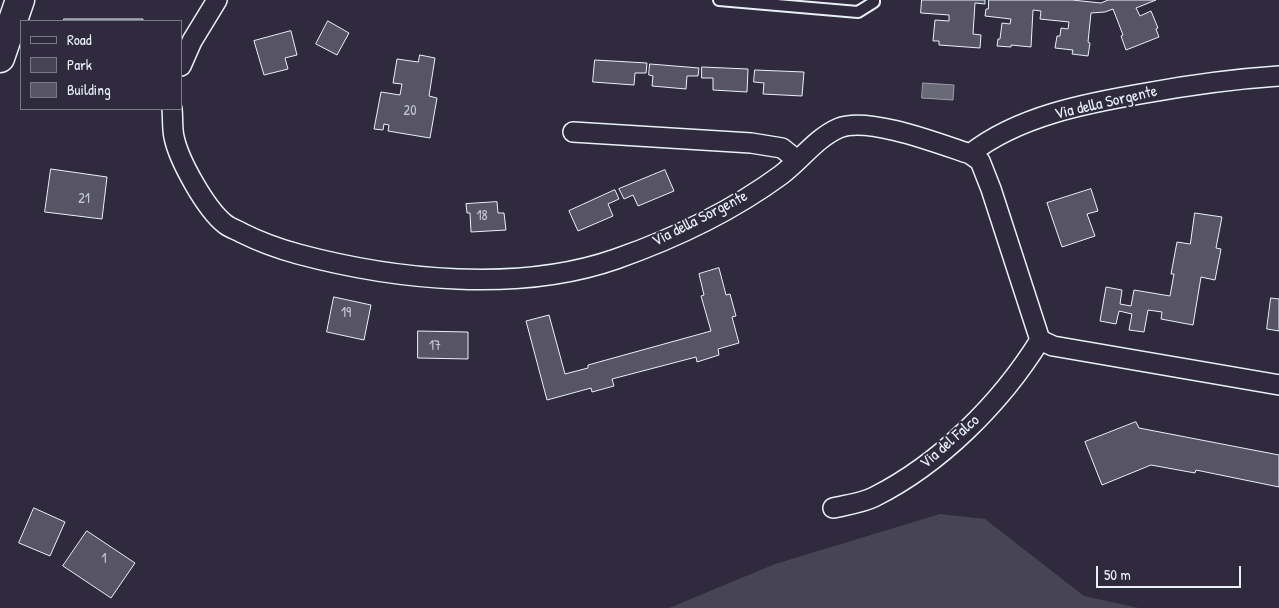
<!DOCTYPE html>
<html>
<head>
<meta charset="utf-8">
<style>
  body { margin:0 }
  #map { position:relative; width:1279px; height:608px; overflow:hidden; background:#2f2a3d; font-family:"Patrick Hand",sans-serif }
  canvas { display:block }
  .legend { position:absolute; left:20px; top:20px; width:162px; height:90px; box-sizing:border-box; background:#2f2a3d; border:1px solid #797a88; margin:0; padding:6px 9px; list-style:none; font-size:15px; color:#e8f1f8 }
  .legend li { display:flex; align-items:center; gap:10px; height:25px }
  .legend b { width:25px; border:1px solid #797a88 }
  .scale { position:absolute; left:1096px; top:566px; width:145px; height:22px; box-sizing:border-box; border:2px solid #e8f1f8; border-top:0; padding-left:6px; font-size:15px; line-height:18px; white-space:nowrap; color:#e8f1f8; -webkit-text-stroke:4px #2f2a3d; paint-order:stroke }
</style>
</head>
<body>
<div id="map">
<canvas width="1279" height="608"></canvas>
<ul class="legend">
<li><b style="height:6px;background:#2f2a3d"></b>Road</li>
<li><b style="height:14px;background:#464455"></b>Park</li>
<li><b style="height:14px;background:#575565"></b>Building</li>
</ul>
<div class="scale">50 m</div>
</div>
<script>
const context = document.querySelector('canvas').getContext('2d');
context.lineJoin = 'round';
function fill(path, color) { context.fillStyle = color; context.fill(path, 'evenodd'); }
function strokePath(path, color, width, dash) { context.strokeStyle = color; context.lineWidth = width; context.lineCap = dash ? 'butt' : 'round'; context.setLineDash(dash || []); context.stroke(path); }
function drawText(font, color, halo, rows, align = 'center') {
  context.font = font + ' "Patrick Hand",sans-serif'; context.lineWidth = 4; context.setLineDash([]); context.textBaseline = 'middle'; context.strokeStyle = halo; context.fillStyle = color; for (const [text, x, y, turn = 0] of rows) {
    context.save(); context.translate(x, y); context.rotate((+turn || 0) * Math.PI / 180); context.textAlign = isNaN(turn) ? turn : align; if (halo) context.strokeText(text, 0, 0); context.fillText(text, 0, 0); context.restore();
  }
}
fill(new Path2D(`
  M940,514L985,519L1084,596L1139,608H669L775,564Z`), '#464455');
const water = new Path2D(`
  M923,83L954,85L953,100L922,98Z`);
fill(water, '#696978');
strokePath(water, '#9c9fab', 1);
const building = new Path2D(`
  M922,0H985V4L975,3L973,34L981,35L980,48L939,45V41H933L935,20L949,21V15L921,13Z
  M989,0H1072L1101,3L1108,0H1156L1136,8L1140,16L1151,11L1158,28L1156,29L1159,37L1126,50L1121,36L1123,35L1113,9L1105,12L1091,13L1088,42L1090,43L1088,56L1072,54L1073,50L1055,48L1057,36H1060L1061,28L1068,29L1069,22L1040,19L1041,11L1033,10L1031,47L1011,45V47L997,46L998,39H1000L1002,23L1010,24L1011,19L985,16L986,9H988Z
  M64,19H143V21H64Z
  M328,21L349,33L337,55L316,44Z
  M291,31L297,55L285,58L288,69L264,75L254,41Z
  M420,55L435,58L429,96L437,98L430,138L388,131L389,125L384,124L383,130L374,129L381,92L400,95L402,84L393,83L397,59L418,62Z
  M595,60L647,63L646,73H635L634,85L593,82Z
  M650,64L699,68L698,76H687L686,89L652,86L653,76L649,75Z
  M702,67L748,69L747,92L713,90V78H702Z
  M755,70L804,72L802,96L763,94L764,83L754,82Z
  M51,169L107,177L102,219L45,212Z
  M665,170L674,191L638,206L633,195L624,199L619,189Z
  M1091,189L1098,211L1087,214L1095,236L1062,247L1047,203Z
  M615,190L619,199L608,204L613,216L578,231L569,211Z
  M497,202L498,213H504L506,230L471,232L470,213H467L466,204Z
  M1195,213L1222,217L1216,248L1221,249L1215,280L1201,277L1193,325L1161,319L1162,312L1148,310L1144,332L1129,330L1132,314L1119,311L1116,324L1100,321L1106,287L1122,290L1120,304L1131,306L1134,290L1170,296L1174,274H1171L1177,242L1190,244Z
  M719,268L726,295L730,294L736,316L732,317L739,343L718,349L719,355L697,362L696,357L612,379L614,386L592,392L591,388L547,400L526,321L549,315L565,374L588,368V365L711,331L701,296L704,295L699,274Z
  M334,297L371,305L364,340L327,332Z
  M1271,298L1279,299V331L1267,329Z
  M418,331L468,332V359L418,358Z
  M1136,422L1139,428L1279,455V487L1196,470L1195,473L1151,465L1102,485L1085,442Z
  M34,508L65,522L50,556L19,543Z
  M87,531L135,563L111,598L63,566Z`);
fill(building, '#575565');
strokePath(building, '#e8f1f8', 1);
const lane = new Path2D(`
  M719,0L858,12L874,2V0`);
const street = new Path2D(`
  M181,66L192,41L217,0
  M172,109C173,118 172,128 174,137C179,161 206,209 225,224C230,228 237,230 242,233C262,243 276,248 298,254C395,280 519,293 616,259C673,239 732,211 781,175C801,160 816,138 839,128C868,116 940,144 970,154C1018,116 1087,103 1146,93C1190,85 1234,79 1279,76
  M573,132L751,143L782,148L797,160
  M970,154L980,161L991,189L1040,340L1053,346L1279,385
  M833,508C846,505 862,503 874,497C940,464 1001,403 1040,340`);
const secondary = new Path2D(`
  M0,58L20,0`);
strokePath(lane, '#e8f1f8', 14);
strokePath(street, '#e8f1f8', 22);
strokePath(secondary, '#e8f1f8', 31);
strokePath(lane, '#2f2a3d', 10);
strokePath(street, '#2f2a3d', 19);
strokePath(secondary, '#2f2a3d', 28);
drawText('14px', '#c4cad3', null, [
  ["20",410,111],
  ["21",84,199],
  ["18",482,216],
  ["19",346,313],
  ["17",435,346],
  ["1",104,559]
]);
drawText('16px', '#e8f1f8', '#2f2a3d', [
  ["Via della Sorgente",1106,103,-13],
  ["Via della Sorgente",700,219,-27],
  ["Via del Falco",950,442,-41]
]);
</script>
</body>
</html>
